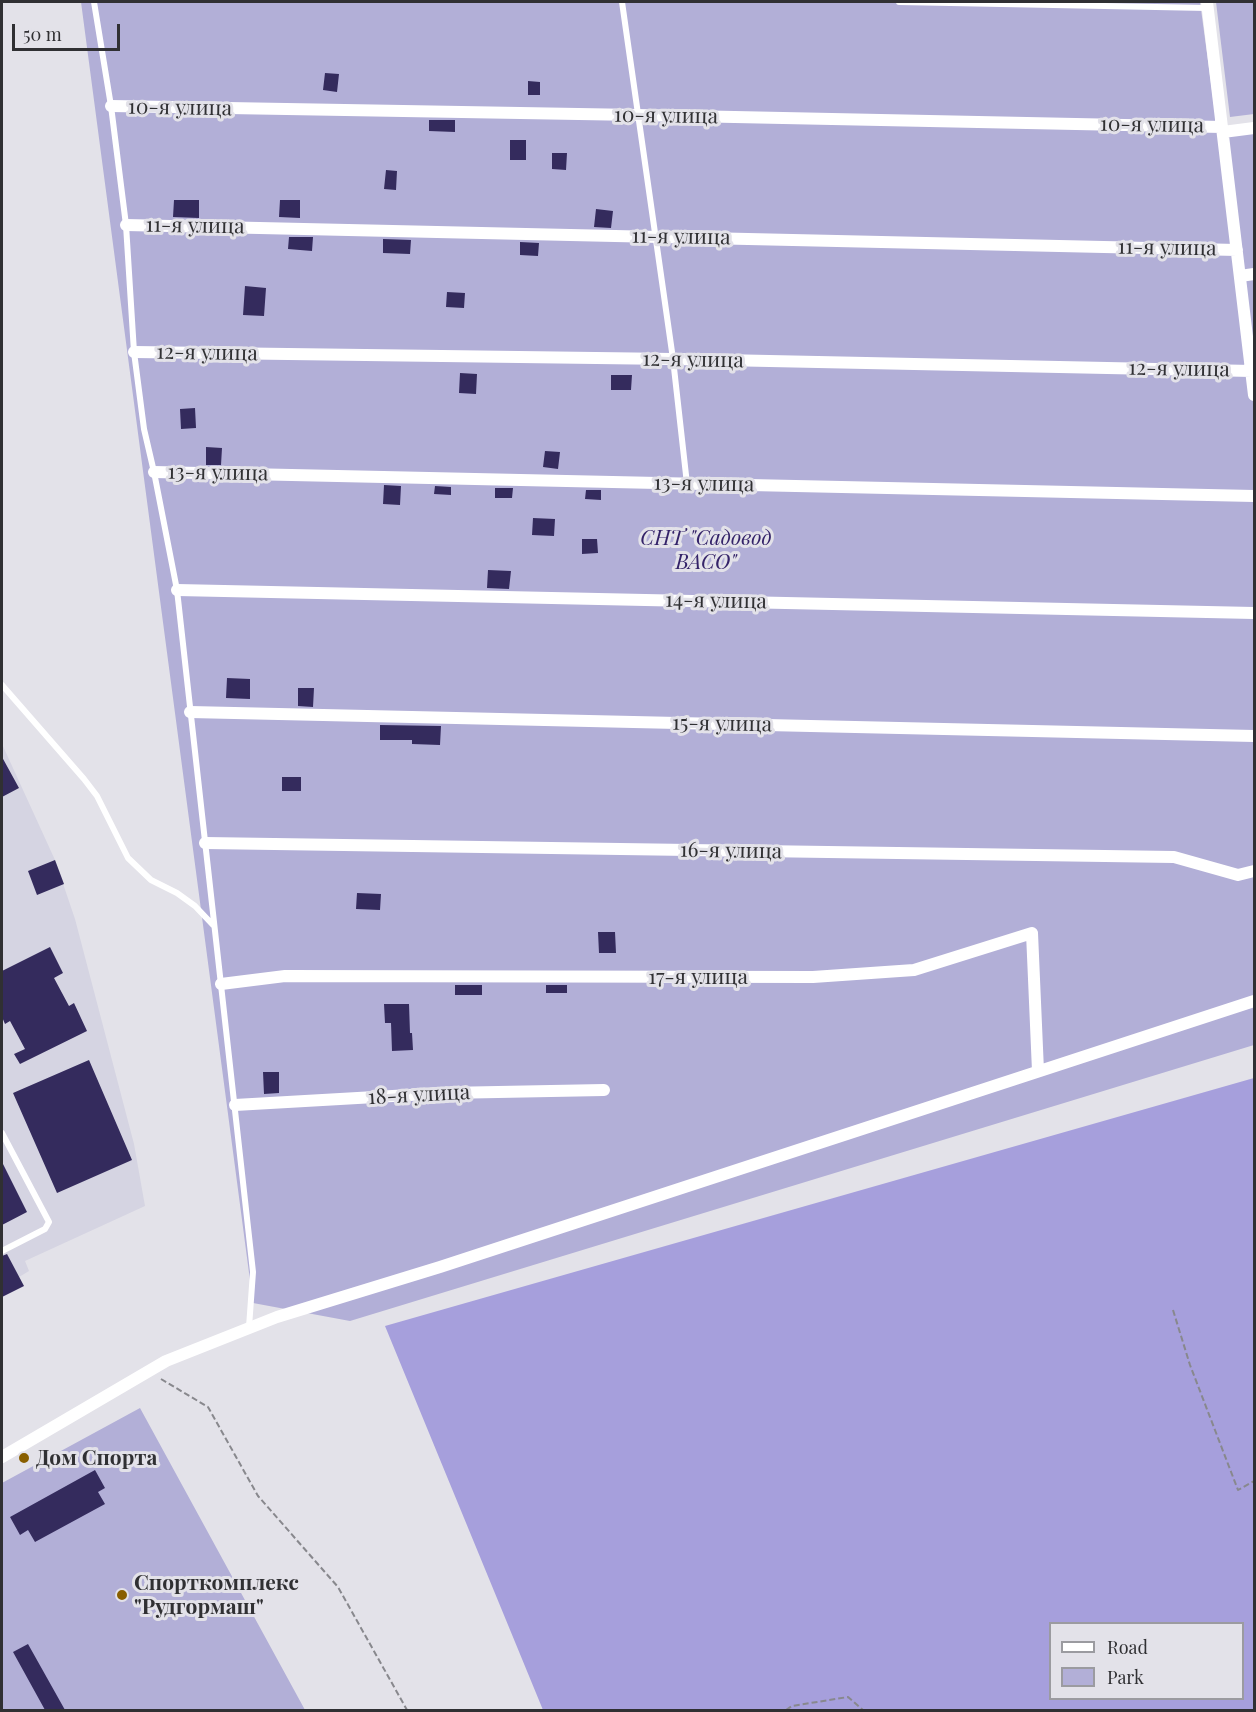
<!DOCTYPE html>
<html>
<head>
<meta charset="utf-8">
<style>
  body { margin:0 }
  #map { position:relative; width:1256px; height:1712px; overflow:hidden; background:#e3e2e9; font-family:"Playfair Display",serif }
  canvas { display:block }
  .frame { position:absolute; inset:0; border:3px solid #303033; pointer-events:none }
  .legend { position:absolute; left:1049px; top:1622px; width:195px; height:78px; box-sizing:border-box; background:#e3e2e9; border:2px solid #9b9ba0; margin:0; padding:8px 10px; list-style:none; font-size:18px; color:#303033 }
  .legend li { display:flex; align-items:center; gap:12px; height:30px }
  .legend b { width:30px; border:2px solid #9b9ba0 }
  .scale { position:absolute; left:12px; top:24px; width:108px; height:27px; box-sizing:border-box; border:3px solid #303033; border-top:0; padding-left:8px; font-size:18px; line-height:21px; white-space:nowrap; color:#303033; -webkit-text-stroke:4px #e3e2e9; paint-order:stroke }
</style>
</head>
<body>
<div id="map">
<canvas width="1256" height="1712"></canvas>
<div class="frame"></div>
<ul class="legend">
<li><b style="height:8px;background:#fff"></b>Road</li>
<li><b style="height:16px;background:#b2afd7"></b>Park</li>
</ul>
<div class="scale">50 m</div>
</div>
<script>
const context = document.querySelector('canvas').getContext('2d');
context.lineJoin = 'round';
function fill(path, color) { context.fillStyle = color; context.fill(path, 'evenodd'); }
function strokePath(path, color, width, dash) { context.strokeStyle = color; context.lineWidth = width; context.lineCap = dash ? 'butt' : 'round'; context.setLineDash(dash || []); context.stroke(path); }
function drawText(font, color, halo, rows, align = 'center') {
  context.font = font + ' "Playfair Display",serif'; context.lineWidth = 6; context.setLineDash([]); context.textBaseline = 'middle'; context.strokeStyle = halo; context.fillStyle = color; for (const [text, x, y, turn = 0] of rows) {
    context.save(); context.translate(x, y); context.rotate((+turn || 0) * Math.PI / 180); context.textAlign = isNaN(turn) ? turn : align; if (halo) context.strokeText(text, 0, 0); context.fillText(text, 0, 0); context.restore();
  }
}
fill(new Path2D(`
  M2,744L55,860L75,919L134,1144L145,1206L25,1261L29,1271L19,1277L24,1286L2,1297Z`), '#d5d4e2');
fill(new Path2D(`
  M81,2H1200L1218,135L1254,131V1045L350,1321L253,1303Z
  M1216,2H1254V114L1230,117Z
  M140,1408L305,1710H3L2,1708V1483Z`), '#b2afd7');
fill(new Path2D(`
  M1254,1078V1710H543L385,1326ZM1050,1624H1242V1698H1050Z`), '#a69fdc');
fill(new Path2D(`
  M325,73L339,74L337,92L323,90Z
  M528,81L540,82V95H528Z
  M429,120H455V132L429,131Z
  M510,140H526V160H510Z
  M552,153H567L566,170L552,169Z
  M386,170L397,171L396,190L384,189Z
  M174,200H199V218L173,217Z
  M280,200H300V218L279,217Z
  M596,209L613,211L611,228L594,227Z
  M289,237H313L312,251L288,249Z
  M383,239L411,240L410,254L383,253Z
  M520,242L539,243L538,256L520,255Z
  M245,286L266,288L264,316L243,315Z
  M447,292L465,293L464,308L446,307Z
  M460,373L477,374L476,394L459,393Z
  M611,375H632L631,390H611Z
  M195,408L196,428L181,429L180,409Z
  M206,447L222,448L221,465H206Z
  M545,451L560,452L558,469L543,467Z
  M384,485L401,486L400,505L383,504Z
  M435,486L451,487V495L434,494Z
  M495,488H513L512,498H495Z
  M586,490H601V500L585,499Z
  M533,518L555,519L554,536L532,535Z
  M582,539H597L598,553L582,554Z
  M488,570L511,571L509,589L487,588Z
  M227,678L250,679V699L226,698Z
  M298,688H314L313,707L298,706Z
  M380,725L441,726L440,745L412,744V740H380Z
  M2,757L19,788L2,797Z
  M282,777H301V791H282Z
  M55,860L64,884L37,895L28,871Z
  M357,893L381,894L380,910L356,909Z
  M598,932H615L616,953H599Z
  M50,947L63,973L54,978L69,1006L74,1003L87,1031L20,1064L14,1054L25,1049L10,1021L5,1024L2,1017V971Z
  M455,985H482V995H455Z
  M546,985H567V993H546Z
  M384,1004H409L410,1033H412L413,1050L392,1051L391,1023H385Z
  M89,1060L132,1160L57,1193L13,1093Z
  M263,1072H279V1093L264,1094Z
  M2,1162L27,1212L2,1225Z
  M7,1254L24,1286L2,1297V1256Z
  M95,1470L105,1488L98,1492L105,1504L35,1542L28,1530L20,1535L10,1517Z
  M28,1644L65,1710H45L13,1652Z`), '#342b5d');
strokePath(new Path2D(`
  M1173,1310L1190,1365L1238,1490L1254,1481
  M161,1379L208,1407L258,1496L338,1587L407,1710
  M786,1710L792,1706L848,1697L863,1710`), '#88888d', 2, [6, 3]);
strokePath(new Path2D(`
  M94,2L111,106L126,225L134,352L144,429L154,472L177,590L253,1272L249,1327
  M622,2L673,359L687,484
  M899,2L1207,8
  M2,685L84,779L97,796L128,858L151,880L177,893L195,906L214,926
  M2,1133L49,1222L45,1229L2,1251`), '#fff', 6);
strokePath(new Path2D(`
  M1207,2L1254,395
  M111,106L637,115L1222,127
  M1223,132L1254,128
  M126,225L1237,250
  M1240,276L1254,274
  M134,352L673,359L1252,371
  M154,472L1254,496
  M177,590L1254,613
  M190,712L1254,736
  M205,843L1174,857L1238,875L1254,871
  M221,984L285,976L813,977L914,970L1032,933L1038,1071
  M235,1105L445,1093L604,1090
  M2,1457L166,1361L277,1317L440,1267L1254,1001`), '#fff', 12);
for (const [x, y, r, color] of [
  [24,1458,6,"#895f00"],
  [122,1595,6,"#895f00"]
]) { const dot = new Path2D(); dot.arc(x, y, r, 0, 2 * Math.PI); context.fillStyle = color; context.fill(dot); strokePath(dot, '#e3e2e9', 2); }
drawText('21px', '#303033', '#e3e2e9', [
  ["10-я улица",180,108,1],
  ["10-я улица",666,116,1],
  ["10-я улица",1152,125,1],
  ["11-я улица",195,226,1],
  ["11-я улица",681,237,1],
  ["11-я улица",1167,248,1],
  ["12-я улица",207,353,1],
  ["12-я улица",693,360,1],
  ["12-я улица",1179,369,1],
  ["13-я улица",218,473,1],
  ["13-я улица",704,484,1],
  ["14-я улица",716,601,1],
  ["15-я улица",722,724,1],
  ["16-я улица",731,851,1],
  ["17-я улица",698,977],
  ["18-я улица",419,1095,-3]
]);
drawText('italic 21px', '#342369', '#e3e2e9', [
  ["СНТ \"Садовод",706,538],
  ["ВАСО\"",706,562]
]);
drawText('bold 21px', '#303033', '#e3e2e9', [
  ["Дом Спорта",36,1458],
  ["Спорткомплекс",134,1583],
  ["\"Рудгормаш\"",134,1607]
], 'left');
</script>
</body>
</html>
